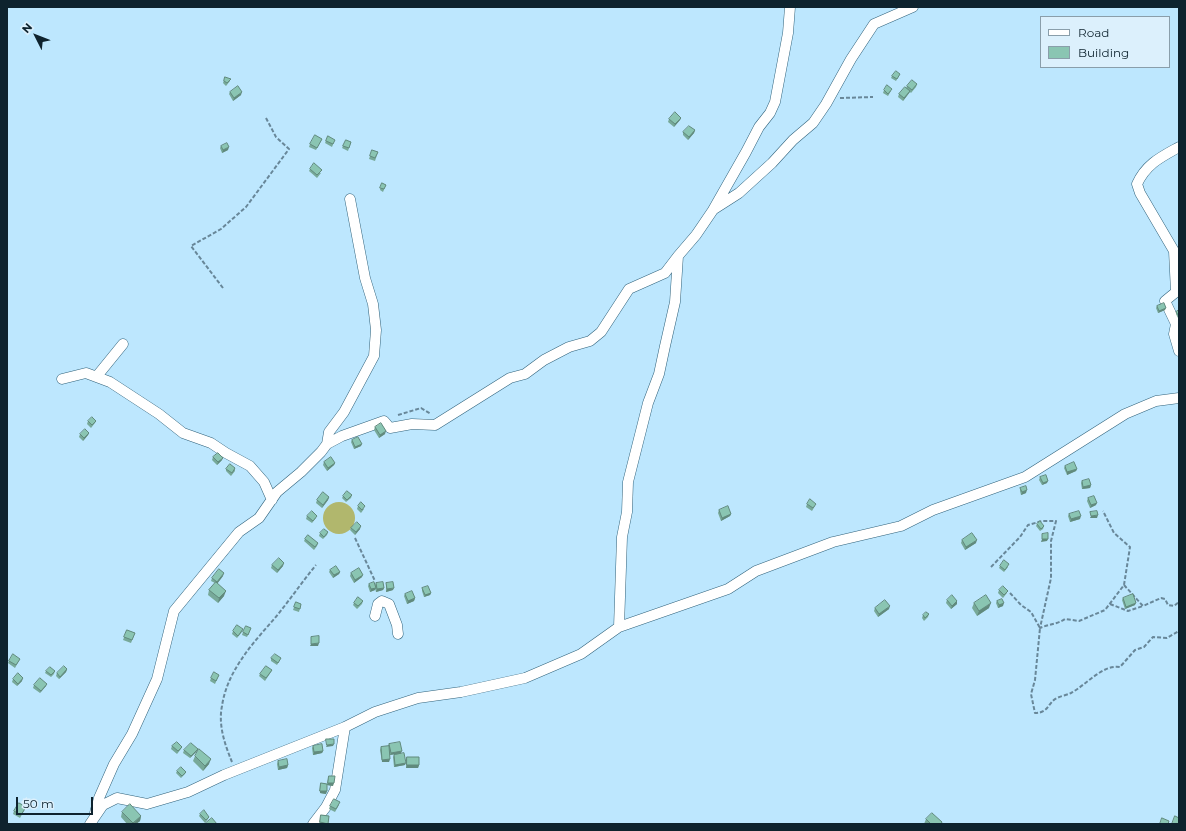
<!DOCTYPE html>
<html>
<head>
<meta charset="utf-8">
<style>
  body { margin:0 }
  #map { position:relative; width:1186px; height:831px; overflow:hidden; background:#bde7fe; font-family:Montserrat,sans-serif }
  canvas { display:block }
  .frame { position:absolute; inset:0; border:8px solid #0e232e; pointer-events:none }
  .legend { position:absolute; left:1040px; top:16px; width:130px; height:52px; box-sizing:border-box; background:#dcf0fc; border:1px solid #8a9eaa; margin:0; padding:5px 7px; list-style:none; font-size:12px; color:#0e232e }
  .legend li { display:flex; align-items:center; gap:8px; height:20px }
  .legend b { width:20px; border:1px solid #8a9eaa }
  .north { position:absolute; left:16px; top:16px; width:40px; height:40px; -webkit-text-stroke:3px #dcf0fc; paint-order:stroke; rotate:312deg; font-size:11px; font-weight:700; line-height:16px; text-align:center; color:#0e232e }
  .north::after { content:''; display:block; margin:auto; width:14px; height:18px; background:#0e232e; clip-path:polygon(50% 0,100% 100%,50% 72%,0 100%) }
  .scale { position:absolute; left:16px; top:797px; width:77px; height:18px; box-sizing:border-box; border:2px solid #0e232e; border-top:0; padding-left:5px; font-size:12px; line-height:14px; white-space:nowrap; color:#0e232e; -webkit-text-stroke:3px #dcf0fc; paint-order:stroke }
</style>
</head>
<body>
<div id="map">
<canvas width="1186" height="831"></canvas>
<div class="frame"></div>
<ul class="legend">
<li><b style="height:5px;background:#fff"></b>Road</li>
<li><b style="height:11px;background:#8ac5b2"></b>Building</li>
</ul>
<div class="north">N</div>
<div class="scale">50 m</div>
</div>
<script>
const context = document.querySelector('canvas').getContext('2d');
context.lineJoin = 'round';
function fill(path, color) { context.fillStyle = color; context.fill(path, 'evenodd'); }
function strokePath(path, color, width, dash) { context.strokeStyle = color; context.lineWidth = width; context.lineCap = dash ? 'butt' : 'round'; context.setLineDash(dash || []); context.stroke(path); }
fill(new Path2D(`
  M323 518a16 16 0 1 1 32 0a16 16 0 1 1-32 0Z`), '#b1b76d');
const minor = new Path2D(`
  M1179,147C1161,157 1146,164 1137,184L1140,193L1174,251L1176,292L1165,301L1176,324L1174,334L1179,351
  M714,209L739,193L772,163L793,140L813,123L826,104L851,59L874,24L913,7
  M97,376L123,344
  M62,379L86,373L110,382L159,414L183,433L211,443L226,453L250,466L264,482L272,500
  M327,444L342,436L384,421L390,428L412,424L435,425L510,378L525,374L544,360L569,347L590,341L601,332L629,289L665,273L678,256
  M375,616L378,604L382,601L389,604L397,625L398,634
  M619,627L622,537L627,512L628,482L648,403L659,374L665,346L675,302L678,256L696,235L713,210L746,152L759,127L770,113L775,102L788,33L790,7
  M95,813L99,798L114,764L132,734L157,679L174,611L239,532L259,518L277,492L301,472L321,452L327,444L329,432L344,412L374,356L376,330L373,304L365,278L350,199
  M90,824L103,805L117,798L147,804L188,792L224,775L345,727L375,712L418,698L461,692L525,678L581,654L619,627L728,589L756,571L833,542L901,526L933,510L1025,477L1125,414L1156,401L1179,398
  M313,824L326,807L335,790L345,727`);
strokePath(minor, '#30627b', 11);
strokePath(new Path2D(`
  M840,98L873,97
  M223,288L191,246L221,229L246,207L289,149L276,137L266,118
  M398,415L421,408L431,414
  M355,538L375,581
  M991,567L1020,537L1028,525L1042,521H1056L1051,541V578L1040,628C1049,624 1058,624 1065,619L1079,621L1105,610L1124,585L1130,547L1114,533L1103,511
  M1124,585L1143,606L1161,598L1165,599L1168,605L1174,606L1179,602
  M1010,593L1021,605L1031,612L1040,628L1035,680L1031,694L1035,713C1049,713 1048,702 1057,698C1061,696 1067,695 1071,693C1086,685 1103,664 1120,667L1135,650L1144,647L1153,637L1167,638L1179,631
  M1110,604L1128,611L1143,606
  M232,762C225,745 218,725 222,706C227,671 253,643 275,618C289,601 302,582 316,565`), '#688799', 2, [4, 2]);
strokePath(minor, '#fff', 10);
fill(new Path2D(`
  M900,74L896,81L891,78L892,76Z
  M225,77L230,81L226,86L223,83Z
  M917,84L916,87L911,93L910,92L903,101L898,97L899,94L906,88L907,86Z
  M884,90L891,91L888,96L883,93Z
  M230,92L241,95L233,101L229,94Z
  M681,118L680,120L674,127L668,122L669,119Z
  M695,130L694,133L688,140L683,135V132Z
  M328,136L334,142L332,147L325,143Z
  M322,139L316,150L309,147L310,144Z
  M346,140L351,142L348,151L342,148Z
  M221,146L228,150L222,153L220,148Z
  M372,150L378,152L375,161L369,159Z
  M310,169L321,173L317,178L309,171Z
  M382,183L386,185L383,192L380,190Z
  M1157,306L1165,310L1158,313L1156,308Z
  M1179,310V320L1176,314V312Z
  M88,421H96L95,423L91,428L87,424Z
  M375,427L385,434L379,438L374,430Z
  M89,433L88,435L83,441L79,437L80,434Z
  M352,440L361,446L354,449L351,442Z
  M213,457L222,460L217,465L212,460Z
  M324,462L335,463L334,465L327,471L323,465Z
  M1065,466L1077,469L1076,471L1067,475L1064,468Z
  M235,468V471L231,476L226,471V469Z
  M1040,477L1047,483L1042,485L1039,480Z
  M1082,481L1091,485L1090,488L1082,489L1081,483Z
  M1020,488L1026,493L1021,495L1020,491Z
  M352,495L351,498L346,502L342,498L343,496Z
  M329,497L328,500L322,508L316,503L317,500Z
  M1088,498L1096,505L1090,508L1087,501Z
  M807,504L815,506L812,511L806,507Z
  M358,506L364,509L361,513L357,509Z
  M719,510L731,514L730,516L721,521L718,513Z
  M1069,514L1080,519L1070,522L1068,516Z
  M307,516L316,518L312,523L306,519Z
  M1037,524L1044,526L1043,529L1040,531L1036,526Z
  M351,528L360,529L355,535L350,530Z
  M328,532L327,535L323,539L319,536L320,533Z
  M305,539L318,543L317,546L314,550L304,541Z
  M962,540L976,543L965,550L961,543Z
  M272,565L283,566L277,573L271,568Z
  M1000,566L1008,567L1004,572L999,568Z
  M330,570L340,572L339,574L333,578L329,572Z
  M351,573L362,577L354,583L350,576Z
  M223,576L217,584L224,596L218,603L208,595L209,590L215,583L211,581L212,578Z
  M376,583L384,588L383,590L376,592L375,588V590L370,592L368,586L369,584L375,585Z
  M386,583L393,590L386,592Z
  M422,588L431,593L430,595L424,597L422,591Z
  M999,590L1007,593L1003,598L998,593Z
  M405,594L415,598L414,601L407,604L404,596Z
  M1123,598L1135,605L1125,609L1122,600Z
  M947,600L957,604L951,609L946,603Z
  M363,601L362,604L357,609L353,605L354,603Z
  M997,601L1003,606L998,608L996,603Z
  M296,602L301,604L299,612L293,610Z
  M974,603L989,608L977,616L972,608Z
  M875,608L889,609L878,617L874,611Z
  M929,614L928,617L924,621L922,618L923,615Z
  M251,628L247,637L242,635L243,632Z
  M243,629L242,632L237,638L232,634L233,631Z
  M127,630L135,633L131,643L123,640Z
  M271,658H281L277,665L271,661Z
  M20,659L15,668L8,663L9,661Z
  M67,669L66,672L59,679L56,676L57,673Z
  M272,670L271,672L265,681L259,676L260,674Z
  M46,671H55L54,674L51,677L45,673Z
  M219,675L215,684L210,681L211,678Z
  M13,679L22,681L17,686L12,682Z
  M34,685L46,686L40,693L33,688Z
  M389,744L401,753L405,765L394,767L393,757L394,755L396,754L390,755L389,762H382L380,750L381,747L388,746Z
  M172,746L182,747L181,749L177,754L171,749Z
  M313,746L323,751L322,753L313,755L312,748Z
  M198,749L197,751L190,758L183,753L184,750Z
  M195,756L209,764L203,771L193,761Z
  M407,757L419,765L418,768H406V759Z
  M278,761L288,765L287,768L278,770L277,764Z
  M177,771L186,772L185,774L181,778L176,773Z
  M329,776L333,786L327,785L326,794L320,793V786L321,783L327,784L328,779Z
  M339,805L335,812L329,809L330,806Z
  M25,809L20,818L13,814L14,811Z
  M122,812L141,816L140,821L136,824H127L121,817Z
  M200,814L209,817L208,819L205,823L199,816Z
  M321,815L329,816L327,824H319Z
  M926,819L942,822L941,824H924Z`), '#77a999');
fill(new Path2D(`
  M910,91L909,93L903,101L904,98Z
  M242,92L241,95L233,101L234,98Z
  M681,118L680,120L674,127L675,124Z
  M695,130L694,133L688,140L689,137Z
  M229,147L228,150L222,153L223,150Z
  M1166,308L1165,310L1158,313L1159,311Z
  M386,431L385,434L379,438L380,435Z
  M89,433L88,435L83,441L84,438Z
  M362,444L361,446L354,449L355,447Z
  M223,458L222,460L217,465L218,462Z
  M335,463L334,465L327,471L328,468Z
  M1077,469L1076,471L1067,475V472Z
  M1048,481L1047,483L1042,485L1043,483Z
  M1091,485L1090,488L1082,489L1083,487Z
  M1027,490L1026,493L1021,495L1022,492Z
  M329,497L328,500L322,508L323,505Z
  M1097,503L1096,505L1090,508L1091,505Z
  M731,514L730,516L721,521L722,518Z
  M1098,515L1097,518H1090L1091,516Z
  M1081,516L1080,519L1070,522L1071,519Z
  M361,526L360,529L355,535L356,532Z
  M1042,539H1048L1047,541L1041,542Z
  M977,540L976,543L965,550L966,547Z
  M284,563L283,566L277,573L278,570Z
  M340,572L339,574L333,578L334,575Z
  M224,573L223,576L216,585L217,582Z
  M363,575L362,577L354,583L355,580Z
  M376,588L375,590L370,592L371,589Z
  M384,588L383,590L376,592L377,589Z
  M394,588L393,590L386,592L387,589Z
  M226,591L224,596L218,603L219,598Z
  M431,593L430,595L424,597L425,595Z
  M415,598L414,601L407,604L408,601Z
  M957,601V604L951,609L952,606Z
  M991,603L989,608L977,616L979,611Z
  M1004,603L1003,606L998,608L999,605Z
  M1136,603L1135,605L1125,609L1126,607Z
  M890,606L889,609L878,617L879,614Z
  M319,643L318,646H310L311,644Z
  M67,669L66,672L59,679L60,677Z
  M23,678L22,681L17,686L18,684Z
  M47,684L46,686L40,693L41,691Z
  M334,744L333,746L326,747L327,745Z
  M198,749L197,751L190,758L191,756Z
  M323,751L322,753L313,755L314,752Z
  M402,751L401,753L390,755L391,753Z
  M211,759L209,764L203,771L205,766Z
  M390,759L389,762H382V760Z
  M406,763L405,765L394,767L395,765Z
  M288,765L287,768L278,770L279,767Z
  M407,765H419L418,768H406Z
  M328,783H334L333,786L327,785Z
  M320,791H327L326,794L320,793Z
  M141,816L140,821L136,824H133Z`), '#618a7d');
const building = new Path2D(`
  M896,71L900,74L897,79L892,76Z
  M225,77L231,79L227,83L224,81Z
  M912,80L917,84L912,90L907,86Z
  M887,85L892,89L888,94L884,90Z
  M238,86L242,92L234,98L230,92Z
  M905,87L910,91L904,98L899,94Z
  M675,112L681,118L675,124L669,119Z
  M689,126L695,130L689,137L683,132Z
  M315,135L322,139L317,148L310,144Z
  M328,136L335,140L333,144L326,141Z
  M346,140L351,142L349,148L343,146Z
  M227,143L229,147L223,150L221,146Z
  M372,150L378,152L375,158L370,156Z
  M314,163L322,170L317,175L310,169Z
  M382,183L386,185L384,189L380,188Z
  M1164,303L1166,308L1159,311L1157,306Z
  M1179,310V316L1176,312Z
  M92,417L96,421L92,425L88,421Z
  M381,423L386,431L380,435L375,427Z
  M85,429L89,433L84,438L80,434Z
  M358,437L362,444L355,447L352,440Z
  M218,453L223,458L218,462L213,457Z
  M331,457L335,463L328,468L324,462Z
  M1074,462L1077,469L1067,472L1065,466Z
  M230,464L235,468L232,473L226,469Z
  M1046,475L1048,481L1043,483L1040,477Z
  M1089,479L1091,485L1083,487L1082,481Z
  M1026,486L1027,490L1022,492L1020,488Z
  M347,491L352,495L347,500L343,496Z
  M323,492L329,497L323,505L317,500Z
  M1094,496L1097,503L1091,505L1088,498Z
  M810,499L816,504L813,508L807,504Z
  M361,502L365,506L362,510L358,506Z
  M728,506L731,514L722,518L719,510Z
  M312,511L317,516L313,521L307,516Z
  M1079,511L1081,516L1071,519L1069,514Z
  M1097,511L1098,515L1091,516L1090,512Z
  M1040,521L1044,526L1041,529L1037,524Z
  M357,522L361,526L356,532L351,528Z
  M324,529L328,532L324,537L320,533Z
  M972,533L977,540L966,547L962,540Z
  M1048,533V539H1042V534Z
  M308,535L318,543L315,547L305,539Z
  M279,558L284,563L278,570L272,565Z
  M1004,560L1009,564L1005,570L1000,566Z
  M336,566L340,572L334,575L330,570Z
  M359,568L363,575L355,580L351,573Z
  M219,569L224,573L217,582L212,578Z
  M216,582L226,591L219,598L209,590Z
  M374,582L376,588L371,589L369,584Z
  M383,582L384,588L377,589L376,583Z
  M393,582L394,588L387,589L386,583Z
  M428,586L431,593L425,595L422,588Z
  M1003,586L1008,591L1004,595L999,590Z
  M412,591L415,598L408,601L405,594Z
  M1133,594L1136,603L1126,607L1123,598Z
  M952,595L957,601L952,606L947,600Z
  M986,595L991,603L979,611L974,603Z
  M358,597L363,601L358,606L354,603Z
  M1002,599L1004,603L999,605L997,601Z
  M885,600L890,606L879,614L875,608Z
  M296,602L301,604L300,609L294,607Z
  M926,612L929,614L925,618L923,615Z
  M237,625L243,629L238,636L233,631Z
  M246,626L251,628L248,635L243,632Z
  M127,630L135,633L132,640L124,637Z
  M319,636V643L311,644V637Z
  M13,654L20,659L16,665L9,661Z
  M275,654L281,658L278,663L271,658Z
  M64,666L67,669L60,677L57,673Z
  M266,666L272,670L266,678L260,674Z
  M50,667L55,671L51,675L46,671Z
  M214,672L219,675L216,681L211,678Z
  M18,673L23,678L18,684L13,679Z
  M40,678L47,684L41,691L34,685Z
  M326,739H334V744L327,745Z
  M177,742L182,747L178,751L172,746Z
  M400,742L402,751L391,753L389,744Z
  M191,743L198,749L191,756L184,750Z
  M322,744L323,751L314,752L313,746Z
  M389,746L390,759L382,760L381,747Z
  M199,749L211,759L205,766L195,756Z
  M404,753L406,763L395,765L394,755Z
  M407,757H419V765H407Z
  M287,759L288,765L279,767L278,761Z
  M181,767L186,772L182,776L177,771Z
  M329,776H335L334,783H328Z
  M321,783L327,784V791H320Z
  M334,799L340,802L336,809L330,806Z
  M19,803L26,807L21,815L14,811Z
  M130,804L141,816L133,823L122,812Z
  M204,810L209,817L206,820L200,814Z
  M932,813L942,822L941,824H931L926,819Z
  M321,815L329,816L328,824L320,822Z
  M1175,816L1179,818V824H1172Z
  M212,818L217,824H207L206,823Z
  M1162,818L1169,821L1168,824H1160Z`);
fill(building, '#8ac5b2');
strokePath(building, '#618a7d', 1);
</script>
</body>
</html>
